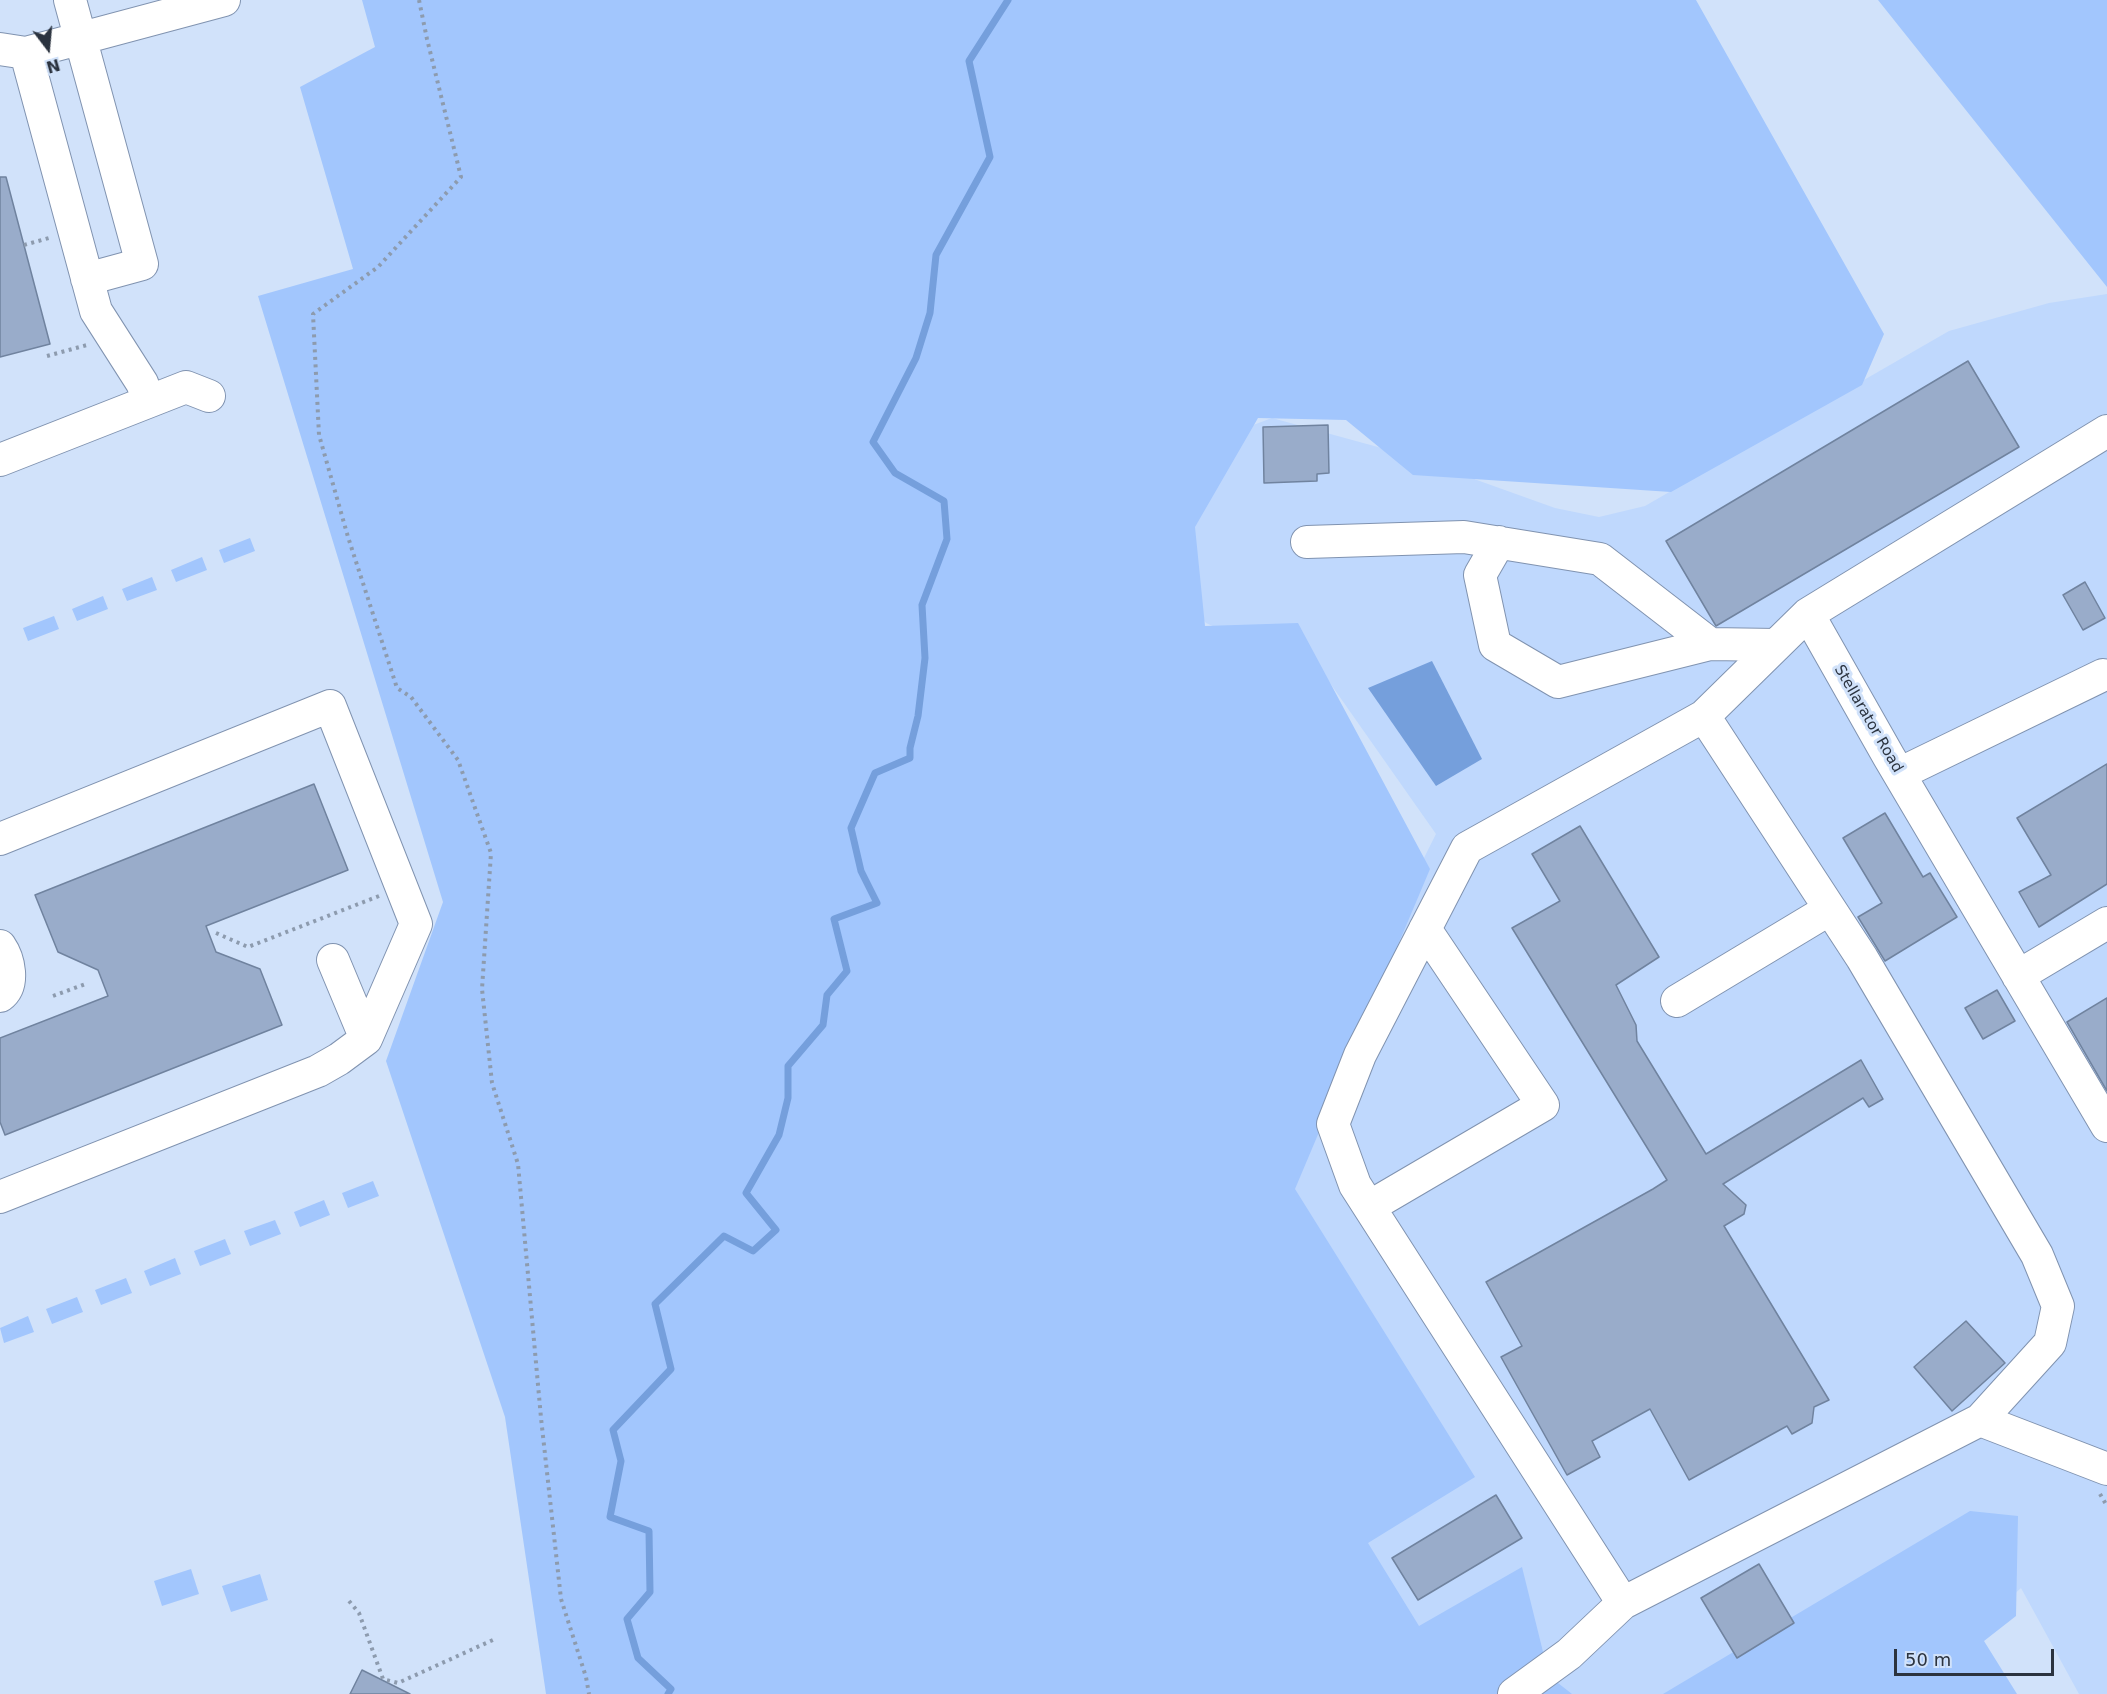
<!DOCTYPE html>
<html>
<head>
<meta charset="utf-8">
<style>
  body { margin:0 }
  #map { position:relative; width:2107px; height:1694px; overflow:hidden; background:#d1e2fa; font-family:"DejaVu Sans",sans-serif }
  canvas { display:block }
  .north { position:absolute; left:18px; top:18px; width:60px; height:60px; -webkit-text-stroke:4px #d1e2fa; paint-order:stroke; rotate:164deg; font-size:16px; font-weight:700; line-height:24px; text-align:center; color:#2b333f }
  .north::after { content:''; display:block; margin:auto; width:21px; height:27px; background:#2b333f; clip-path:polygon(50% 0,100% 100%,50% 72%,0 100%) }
  .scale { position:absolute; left:1894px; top:1649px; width:160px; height:27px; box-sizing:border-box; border:3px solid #2b333f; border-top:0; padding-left:8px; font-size:18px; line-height:21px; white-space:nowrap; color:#2b333f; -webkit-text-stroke:4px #d1e2fa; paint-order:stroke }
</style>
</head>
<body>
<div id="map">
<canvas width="2107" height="1694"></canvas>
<div class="north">N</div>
<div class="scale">50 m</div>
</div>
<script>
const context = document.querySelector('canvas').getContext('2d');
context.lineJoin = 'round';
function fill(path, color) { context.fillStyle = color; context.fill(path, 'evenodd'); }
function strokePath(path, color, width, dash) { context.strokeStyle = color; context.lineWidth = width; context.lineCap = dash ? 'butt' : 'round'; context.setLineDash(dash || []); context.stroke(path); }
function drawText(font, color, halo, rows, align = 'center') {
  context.font = font + ' "DejaVu Sans",sans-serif'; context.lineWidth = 6; context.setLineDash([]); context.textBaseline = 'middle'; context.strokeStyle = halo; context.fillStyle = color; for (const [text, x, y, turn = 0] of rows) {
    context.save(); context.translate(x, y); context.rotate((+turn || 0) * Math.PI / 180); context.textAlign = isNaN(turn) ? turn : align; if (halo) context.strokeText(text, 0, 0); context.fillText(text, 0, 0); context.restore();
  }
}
fill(new Path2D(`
  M2107,294V1694H2079L2021,1588L1906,1694H1516L1415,1640L1376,1590L1283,1139L1436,834L1311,656L1257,647L1206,623L1177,589L1198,466L1237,431L1272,418L1407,455L1555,508L1599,517L1645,506L1949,331L2049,303Z`), '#bfd8fd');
fill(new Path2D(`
  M362,0H1696L1884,334L1862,385L1671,492L1413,475L1346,420L1258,418L1195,527L1205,626L1298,623L1430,869L1295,1189L1475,1477L1368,1543L1419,1626L1522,1567L1549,1676L1572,1694H546L505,1417L386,1061L443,902L258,296L353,269L300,87L375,47Z
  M1878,0H2107V287Z
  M250,538L255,551L224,563L219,550Z
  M202,557L207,570L176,582L171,570Z
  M152,577L157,590L127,601L122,589Z
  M103,596L108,609L77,621L72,609Z
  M54,616L59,629L28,641L23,628Z
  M373,1181L379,1196L348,1208L342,1193Z
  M324,1200L330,1215L300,1227L294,1212Z
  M275,1220L281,1234L250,1246L244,1231Z
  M225,1239L231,1254L200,1266L194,1251Z
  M175,1258L181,1274L150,1286L144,1271Z
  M126,1278L132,1293L101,1305L95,1290Z
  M77,1297L83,1312L52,1324L46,1309Z
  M28,1316L34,1332L4,1343L0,1328Z
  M1970,1511L2018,1516L2016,1616L1984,1641L2017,1694H1663Z
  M191,1569L199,1594L162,1606L154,1581Z
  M260,1574L268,1600L231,1612L222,1586Z`), '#a2c6fd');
fill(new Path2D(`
  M1432,661L1482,759L1436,786L1368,688Z`), '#759fdc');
strokePath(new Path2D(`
  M668,1694L671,1689L638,1658L627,1619L650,1592L649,1531L610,1517L621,1461L613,1430L671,1369L655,1304L724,1236L753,1251L776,1230L746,1193L779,1135L788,1098V1066L823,1025L827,995L847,971L834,919L877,903L861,871L851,828L875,773L910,758V748L918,716L925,658L922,605L947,539L944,501L895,473L873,442L916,358L930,313L936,255L990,157L969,61L1008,0`), '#759fdc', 7);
const building = new Path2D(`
  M0,177H6L50,344L0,357Z
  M1968,361L2019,447L1716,626L1666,541Z
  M1328,425L1329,473L1317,474V481L1264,483L1263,427Z
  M2085,582L2105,618L2083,630L2063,595Z
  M2107,764V884L2039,927L2019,892L2051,875L2017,818Z
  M314,784L348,870L206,926L216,952L260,969L282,1025L5,1135L0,1122V1038L108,996L98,970L58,952L35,895Z
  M1885,813L1923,877L1930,873L1957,917L1885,961L1858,917L1882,903L1843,838Z
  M1580,826L1659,957L1616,985L1636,1025L1637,1041L1706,1154L1861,1060L1883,1099L1869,1107L1863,1098L1723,1184L1746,1205L1744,1214L1724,1226L1829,1400L1814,1407L1812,1423L1792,1434L1787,1426L1689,1480L1650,1409L1592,1441L1600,1457L1567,1475L1501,1357L1522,1346L1486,1282L1653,1189L1667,1180L1512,928L1560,901L1532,854Z
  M1997,990L2015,1021L1983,1039L1965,1008Z
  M2107,998V1091L2067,1022Z
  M1966,1321L2005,1363L1952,1411L1914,1367Z
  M1496,1495L1522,1538L1418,1600L1392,1558Z
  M1759,1564L1794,1623L1737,1658L1701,1598Z
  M362,1670L410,1694H350Z`);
fill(building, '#99acca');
strokePath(building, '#70839f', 1.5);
const minor = new Path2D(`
  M70,0L142,264L87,279
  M0,49L26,53L96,311L142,383L149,401
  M26,53L224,0
  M0,460L186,387L209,396
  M1307,542L1464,537L1600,559L1710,644L1776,645
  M1499,542L1480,575L1495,645L1558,682L1710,644
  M1808,614L1889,757L2107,1126
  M1704,716L1862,958L2037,1255L2058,1306L2050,1343L1980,1420L1623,1603L1355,1185L1333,1124L1360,1055L1467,848L1704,716L1808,614L2107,431
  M1899,774L2103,675
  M0,839L330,706L416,924L366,1039L339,1059L318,1071L0,1197
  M0,946C9,959 15,985 0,996
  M333,960L366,1039
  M2018,976L2107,923
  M1677,1001L1830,909
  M1369,1207L1543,1105L1425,929
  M1980,1420L2107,1469
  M1514,1694L1569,1654L1623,1603`);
strokePath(minor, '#8093b0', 34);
strokePath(new Path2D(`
  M419,0L427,39L461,177L378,267L313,314L319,435L348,537L397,688L411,697L458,760L491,853L482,989L492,1083L518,1164L541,1418L561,1599L586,1677L589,1694
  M24,245L49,238
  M47,356L87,345
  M216,933L248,947L379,896
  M53,996L88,983
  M2100,1494L2107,1506
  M349,1601L359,1613L383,1679L398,1683L495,1639`), '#8d9bae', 4, [3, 4.5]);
strokePath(minor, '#fff', 32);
drawText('15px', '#2b333f', '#d1e2fa', [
  ["Stellarator Road",1868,719,60]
]);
</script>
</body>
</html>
